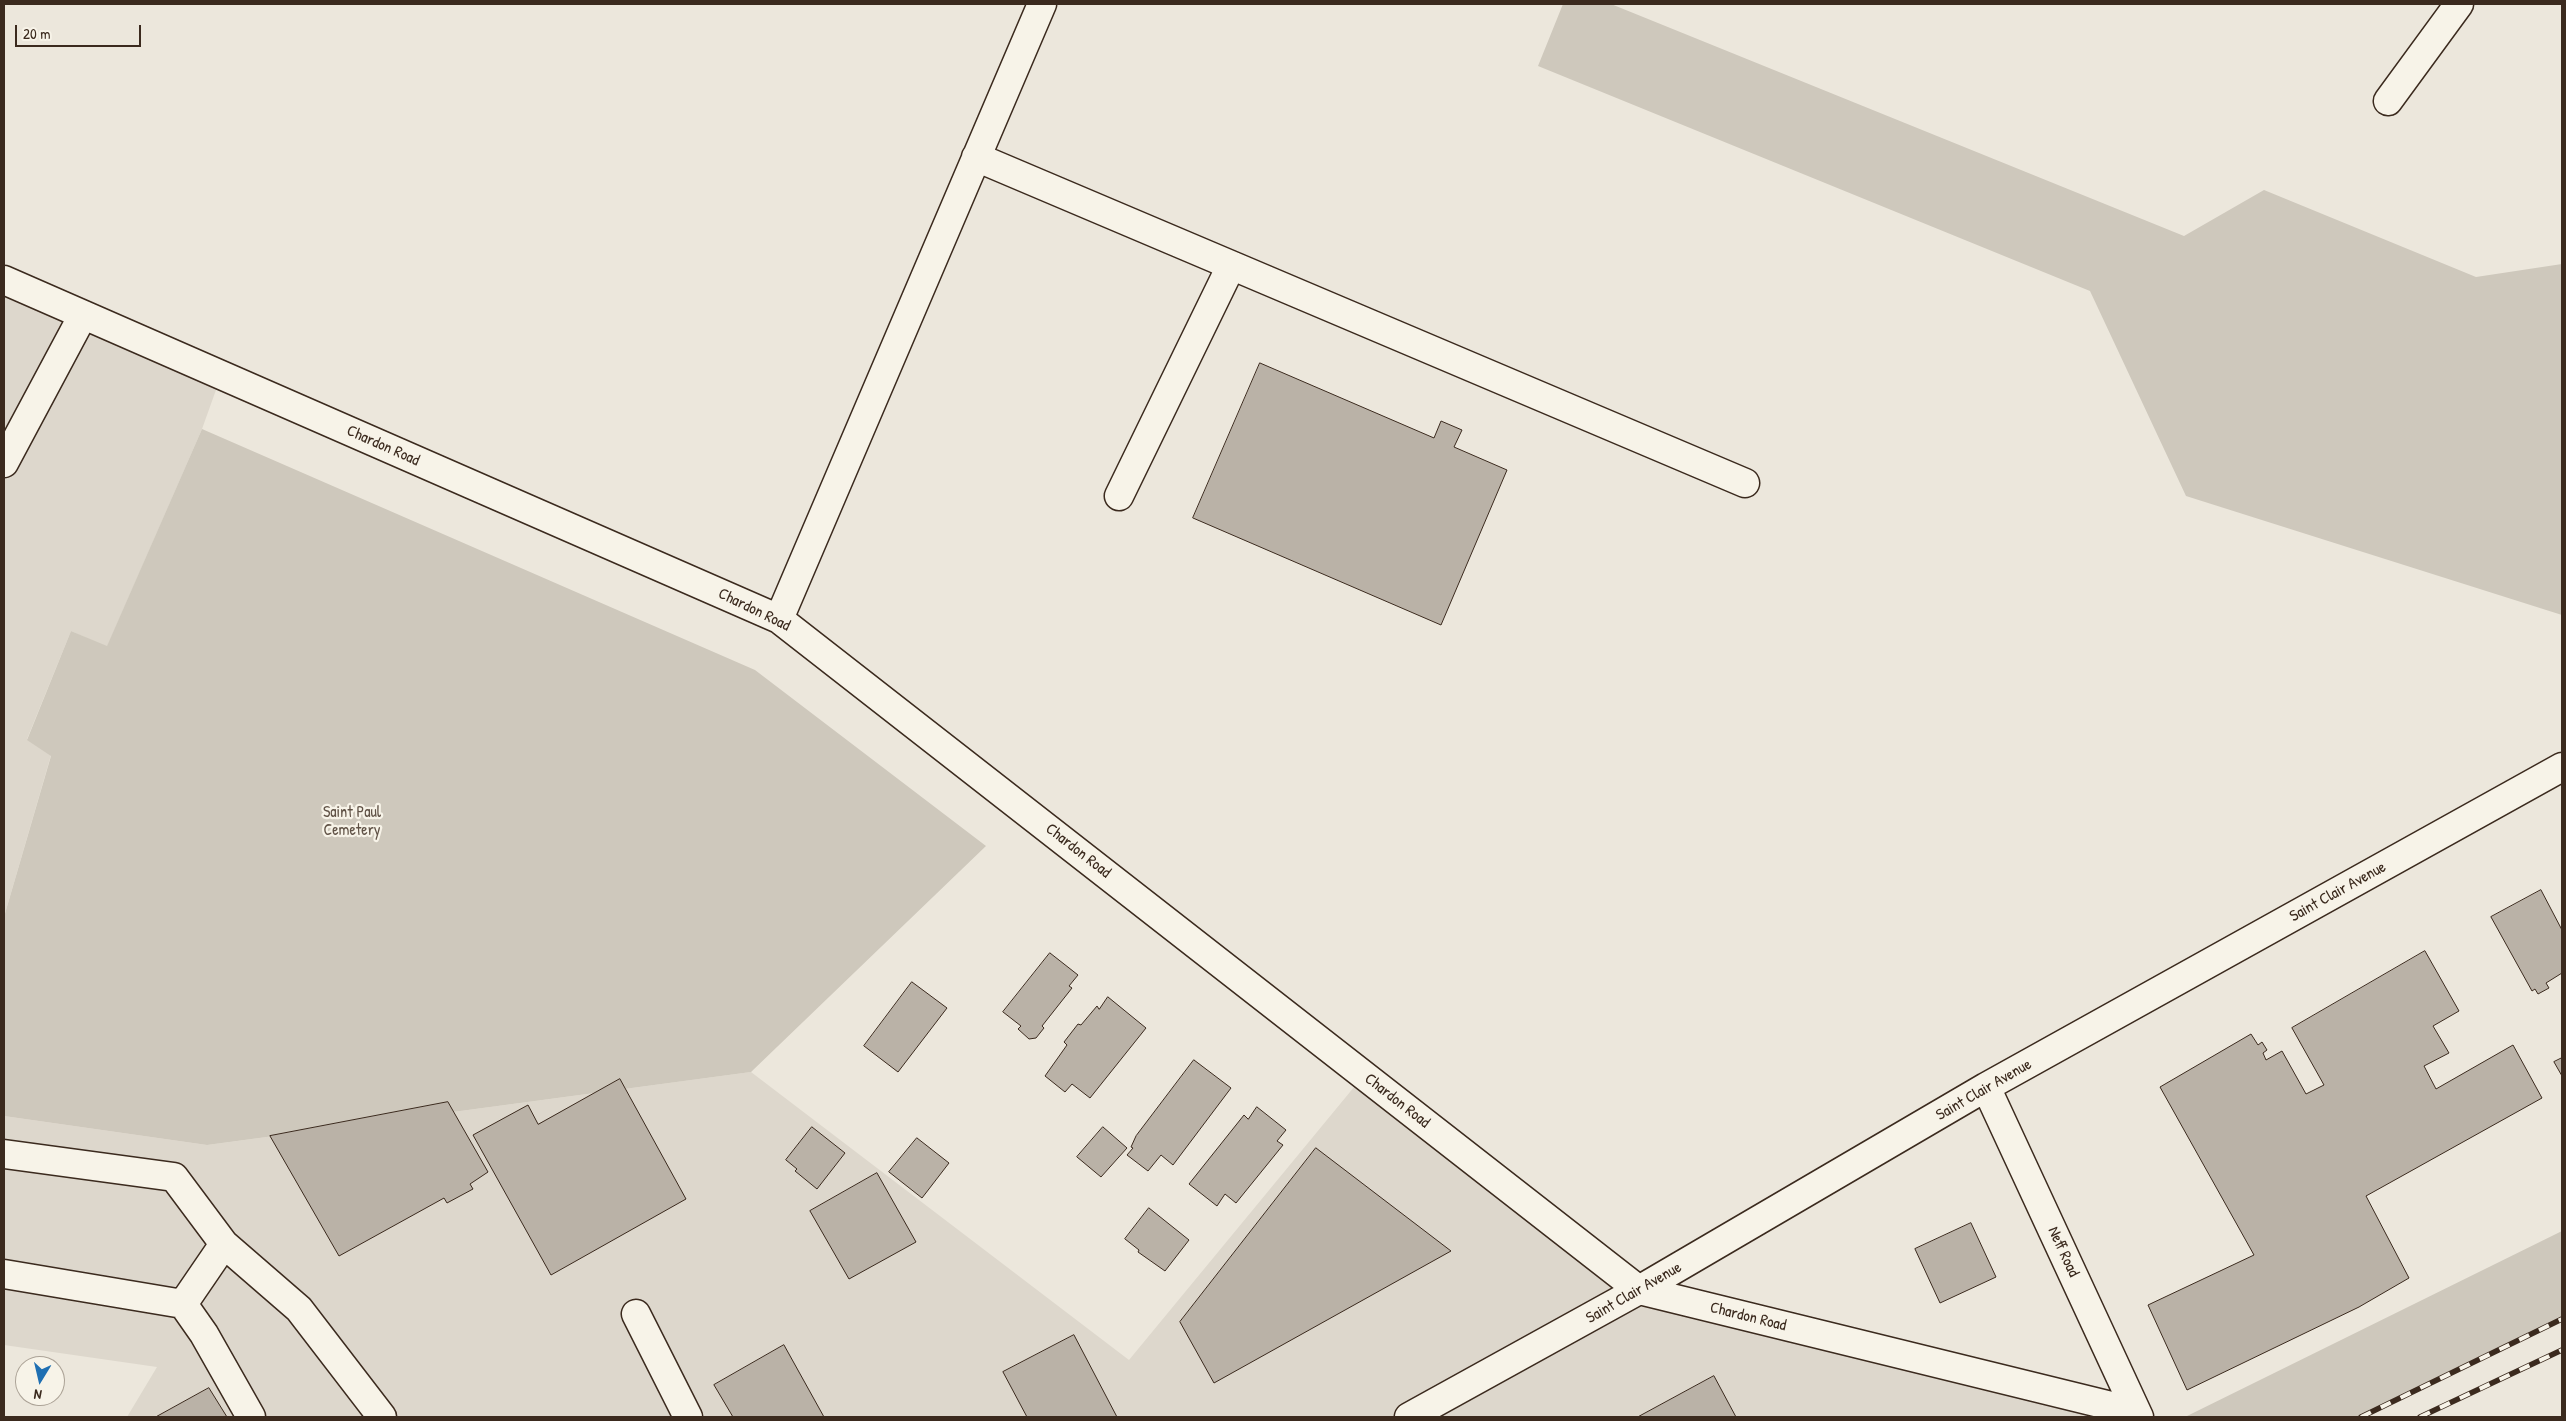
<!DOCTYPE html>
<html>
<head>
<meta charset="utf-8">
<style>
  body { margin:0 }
  #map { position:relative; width:2566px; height:1421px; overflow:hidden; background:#ece7dc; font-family:"Patrick Hand",sans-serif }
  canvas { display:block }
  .frame { position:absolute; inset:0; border:5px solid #3b2a1e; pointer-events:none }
  .north { position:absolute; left:15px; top:1356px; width:50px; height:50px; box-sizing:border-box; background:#f7f3e8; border:1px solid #aca397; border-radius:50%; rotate:189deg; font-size:14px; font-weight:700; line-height:20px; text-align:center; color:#3b2a1e }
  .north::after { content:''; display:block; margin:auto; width:18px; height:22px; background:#1f6fb2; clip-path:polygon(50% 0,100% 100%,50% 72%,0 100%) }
  .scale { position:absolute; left:15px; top:25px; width:126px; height:22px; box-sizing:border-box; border:2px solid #3b2a1e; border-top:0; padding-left:6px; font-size:15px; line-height:18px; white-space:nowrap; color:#3b2a1e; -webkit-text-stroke:4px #f7f3e8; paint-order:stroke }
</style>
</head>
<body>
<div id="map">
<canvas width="2566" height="1421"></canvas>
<div class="frame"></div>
<div class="north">N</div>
<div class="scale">20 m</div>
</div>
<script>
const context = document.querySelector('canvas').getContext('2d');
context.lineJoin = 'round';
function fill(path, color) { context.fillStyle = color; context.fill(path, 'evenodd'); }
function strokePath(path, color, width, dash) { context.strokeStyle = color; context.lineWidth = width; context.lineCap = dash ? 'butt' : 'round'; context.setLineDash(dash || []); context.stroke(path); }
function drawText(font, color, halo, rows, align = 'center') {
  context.font = font + ' "Patrick Hand",sans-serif'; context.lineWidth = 4.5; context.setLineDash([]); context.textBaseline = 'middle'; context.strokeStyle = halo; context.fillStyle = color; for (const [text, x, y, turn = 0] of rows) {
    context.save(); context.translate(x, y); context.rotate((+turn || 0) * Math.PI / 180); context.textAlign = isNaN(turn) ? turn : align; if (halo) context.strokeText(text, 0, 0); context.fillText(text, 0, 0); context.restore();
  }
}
fill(new Path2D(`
  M4,280L221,376L202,429L107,647L71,631L27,739L51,755L4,917Z
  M751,1072L1129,1360L1364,1075L1639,1290L2139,1417H127L157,1367L4,1345V1116L207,1145Z`), '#ddd7cc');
fill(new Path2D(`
  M1563,4H1611L2184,236L2264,190L2476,277L2562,264V615L2186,496L2090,291L1538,66Z
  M202,429L755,670L986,846L751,1072L207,1145L4,1116V917L51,756L27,740L71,631L107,646Z
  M2562,1231V1319L2361,1417H2185Z`), '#cec8bc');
const building = new Path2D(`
  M1260,363L1434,438L1441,421L1462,430L1454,447L1507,470L1441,625L1193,518Z
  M2541,890L2562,930V973L2546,983L2549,988L2538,994L2535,989L2532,991L2491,917Z
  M2425,951L2459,1011L2433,1026L2449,1053L2424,1066L2436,1089L2513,1045L2542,1098L2366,1196L2409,1278L2359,1307L2187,1390L2148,1305L2254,1255L2160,1087L2251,1034L2258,1045L2262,1042L2267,1050L2263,1053L2266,1060L2282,1051L2306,1094L2324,1085L2292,1028Z
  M1050,953L1078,975L1069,986L1072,988L1042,1026L1044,1028L1036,1038L1029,1039L1018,1029L1021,1026L1003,1012Z
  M912,982L947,1008L898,1072L864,1046Z
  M1108,997L1146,1028L1090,1098L1072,1084L1065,1092L1045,1076L1067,1045L1064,1042L1078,1024L1081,1025L1097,1006L1099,1009Z
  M2562,1058V1076L2554,1062Z
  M1194,1060L1231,1088L1173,1165L1161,1155L1148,1171L1127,1155L1133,1148L1131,1147L1136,1136Z
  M620,1079L686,1199L551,1275L473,1135L528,1105L538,1124Z
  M448,1102L488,1172L470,1184L473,1189L447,1203L444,1198L339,1256L270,1136Z
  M1257,1107L1286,1130L1277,1141L1283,1145L1236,1203L1225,1194L1217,1206L1189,1184L1244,1115L1248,1119Z
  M812,1127L845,1153L817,1189L795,1171L797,1169L786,1160Z
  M1103,1127L1127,1148L1101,1177L1077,1157Z
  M917,1138L949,1163L922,1198L889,1172Z
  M1316,1148L1451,1251L1214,1383L1180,1322Z
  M877,1173L916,1242L849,1279L810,1211Z
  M1149,1208L1189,1240L1165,1271L1138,1252L1139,1250L1125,1239Z
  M1971,1223L1996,1277L1940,1303L1915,1249Z
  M1074,1335L1117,1417H1027L1003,1372Z
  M784,1345L824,1417H733L714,1385Z
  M1714,1376L1736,1417H1638Z
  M209,1388L227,1417H156Z`);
fill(building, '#bab2a7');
strokePath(building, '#3b2a1e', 1);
const minor = new Path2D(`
  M2388,101L2459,4
  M976,157L1745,483
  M4,280L779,619L1639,1290L2136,1412
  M4,463L83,315
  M1119,496L1231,266
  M779,619L1042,4
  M1986,1087L2139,1417
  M4,1154L174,1177L224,1244L299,1309L382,1417
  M4,1274L183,1304L204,1334L251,1417
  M183,1304L224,1244
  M636,1314L688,1417
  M1409,1417L1639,1290L1986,1087L2562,767`);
strokePath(minor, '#3b2a1e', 31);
strokePath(minor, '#f7f3e8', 28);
const rail = new Path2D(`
  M2361,1417L2562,1319
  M2420,1417L2562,1350`);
strokePath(rail, '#3b2a1e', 5.5);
strokePath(rail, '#f7f3e8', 4, [11]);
drawText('16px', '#3b2a1e', '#f7f3e8', [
  ["Chardon Road",383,446,24],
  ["Chardon Road",754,610,26],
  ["Chardon Road",1078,851,38],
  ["Saint Clair Avenue",2338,892,-29],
  ["Saint Clair Avenue",1984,1090,-30],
  ["Chardon Road",1397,1101,38],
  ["Neff Road",2063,1252,65],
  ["Saint Clair Avenue",1634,1293,-30],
  ["Chardon Road",1748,1317,14]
]);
drawText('16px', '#605246', '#f7f3e8', [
  ["Saint Paul",352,813],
  ["Cemetery",352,831]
]);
</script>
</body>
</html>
